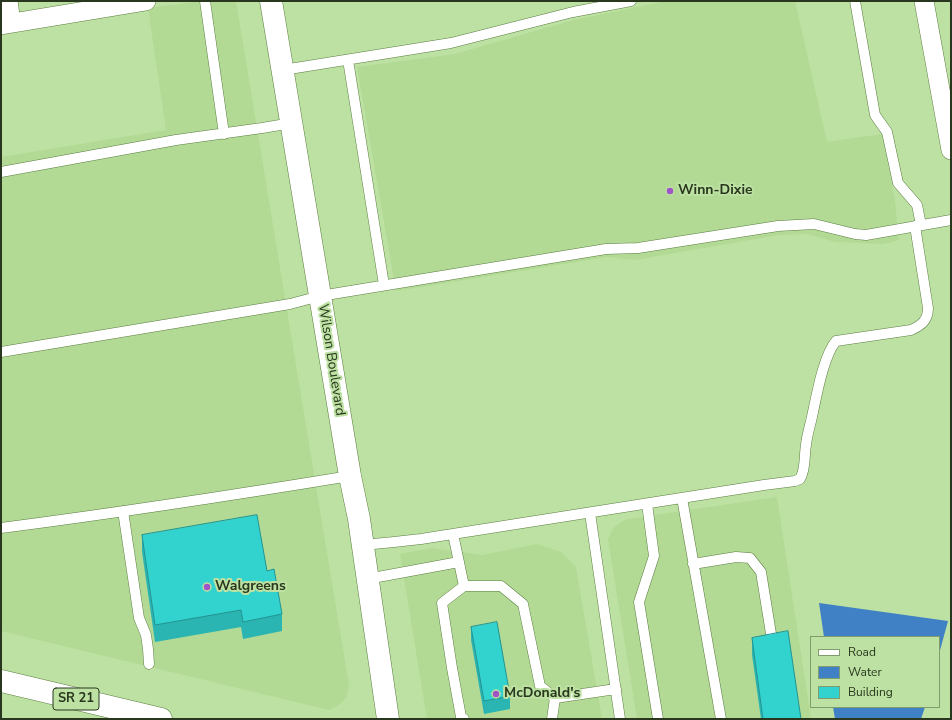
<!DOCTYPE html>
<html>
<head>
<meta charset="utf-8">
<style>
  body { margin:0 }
  #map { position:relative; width:952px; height:720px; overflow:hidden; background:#bde1a2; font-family:"Nunito Sans",sans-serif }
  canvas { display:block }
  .frame { position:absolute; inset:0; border:2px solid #29371e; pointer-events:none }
  .legend { position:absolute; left:810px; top:636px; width:130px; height:72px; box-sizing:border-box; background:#bde1a2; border:1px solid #829d6d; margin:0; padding:5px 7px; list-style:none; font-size:12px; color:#29371e }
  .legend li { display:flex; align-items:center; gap:8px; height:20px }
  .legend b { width:20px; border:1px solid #829d6d }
</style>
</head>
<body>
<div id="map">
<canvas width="952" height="720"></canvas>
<div class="frame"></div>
<ul class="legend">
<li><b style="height:5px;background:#fff"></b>Road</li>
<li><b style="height:11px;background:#4080c5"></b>Water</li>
<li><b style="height:11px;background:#32d3cf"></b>Building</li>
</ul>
</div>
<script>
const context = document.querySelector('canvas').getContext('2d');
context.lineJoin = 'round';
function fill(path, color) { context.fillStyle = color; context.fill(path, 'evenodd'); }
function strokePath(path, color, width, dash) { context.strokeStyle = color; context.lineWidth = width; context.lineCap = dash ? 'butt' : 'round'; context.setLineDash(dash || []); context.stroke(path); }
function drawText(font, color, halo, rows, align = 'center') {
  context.font = font + ' "Nunito Sans",sans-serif'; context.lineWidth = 4; context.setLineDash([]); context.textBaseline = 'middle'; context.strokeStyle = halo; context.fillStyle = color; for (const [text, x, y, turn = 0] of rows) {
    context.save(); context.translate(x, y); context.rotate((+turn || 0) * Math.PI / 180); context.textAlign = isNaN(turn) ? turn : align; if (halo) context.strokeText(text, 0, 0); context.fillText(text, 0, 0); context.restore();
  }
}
fill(new Path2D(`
  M203,1H236L349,686L346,698L339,705L329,710L1,631V157L166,130L148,8Z
  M666,1H795L827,142L882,134L895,200L899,240L884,244L835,242L808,234L779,235L635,260L607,257L396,291L357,67L455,54L573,20Z
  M777,497L811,719H637L608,539L614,527L627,519Z
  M537,544L561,552L576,567L602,719H427L400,554L432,548L482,555Z`), '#b2da94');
fill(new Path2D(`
  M819,603L948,621L939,654V637H824Z
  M833,707H925L921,719H835Z`), '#4080c5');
const service = new Path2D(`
  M205,1L224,134
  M855,1L875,115L887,132L898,183L917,205L921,225
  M348,60L384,285
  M283,70L451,43L573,12L631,1
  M1,172L176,140L262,128L292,123
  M1,352L290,304L320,296L606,249L638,248L778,226L814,224L855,234L866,235L951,220
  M682,498L721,719
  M647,504L654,556L639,602L658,719
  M123,511L139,618L146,635L148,649L149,664
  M590,513L620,719
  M1,528C117,513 234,495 350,476
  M453,534L464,586
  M363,545L394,542L421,539L764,485L795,481L800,479C806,469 804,456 806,445C807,434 811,423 813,412C817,393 824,355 836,341L911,330C922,325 928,320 928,308L915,226
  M693,564L736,557L750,558L761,572L773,646
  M367,579L459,562
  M464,719L461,717L452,668L442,603L464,586H501L523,604L540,686L555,698L616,689
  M552,719L555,698`);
const minor = new Path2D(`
  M8,1L11,23
  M924,1L951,150
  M1,25L146,1`);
const secondary = new Path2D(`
  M271,1L350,476L359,519L388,719`);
const primary = new Path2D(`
  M1,681L161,719`);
strokePath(service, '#5c7d42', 11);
strokePath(minor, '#5c7d42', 20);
strokePath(secondary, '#5c7d42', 23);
strokePath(primary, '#5c7d42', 23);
strokePath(service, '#fff', 10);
strokePath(minor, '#fff', 19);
strokePath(secondary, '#fff', 22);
strokePath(primary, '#fff', 22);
fill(new Path2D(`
  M142,535L282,614V631L243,639L241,627L155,642L142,552Z
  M471,627L510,696V709L484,714L471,640Z
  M752,638L801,719H761L752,655Z`), '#2bb5b2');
const building = new Path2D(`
  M257,515L267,571L274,569L282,614L243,622L241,610L155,625L142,535Z
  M497,622L510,696L484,701L471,627Z
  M788,631L801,719H763L752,638Z`);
fill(building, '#32d3cf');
strokePath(building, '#239491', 1);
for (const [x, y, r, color] of [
  [670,191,4,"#9f54c7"],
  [207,587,4,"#9f54c7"],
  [496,694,4,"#9f54c7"]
]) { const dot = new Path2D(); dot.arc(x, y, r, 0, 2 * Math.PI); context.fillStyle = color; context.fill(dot); strokePath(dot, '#bde1a2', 1.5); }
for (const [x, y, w] of [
  [76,699,46]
]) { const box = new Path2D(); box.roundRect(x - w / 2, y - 11, w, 22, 3); context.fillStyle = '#bde1a2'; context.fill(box); strokePath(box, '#29371e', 1); }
drawText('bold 13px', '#29371e', null, [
  ["SR 21",76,699]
]);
drawText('bold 14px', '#29371e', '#bde1a2', [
  ["Winn-Dixie",678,191],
  ["Walgreens",215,587],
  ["McDonald's",504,694]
], 'left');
drawText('14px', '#29371e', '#bde1a2', [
  ["Wilson Boulevard",331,360,81]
]);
</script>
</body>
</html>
